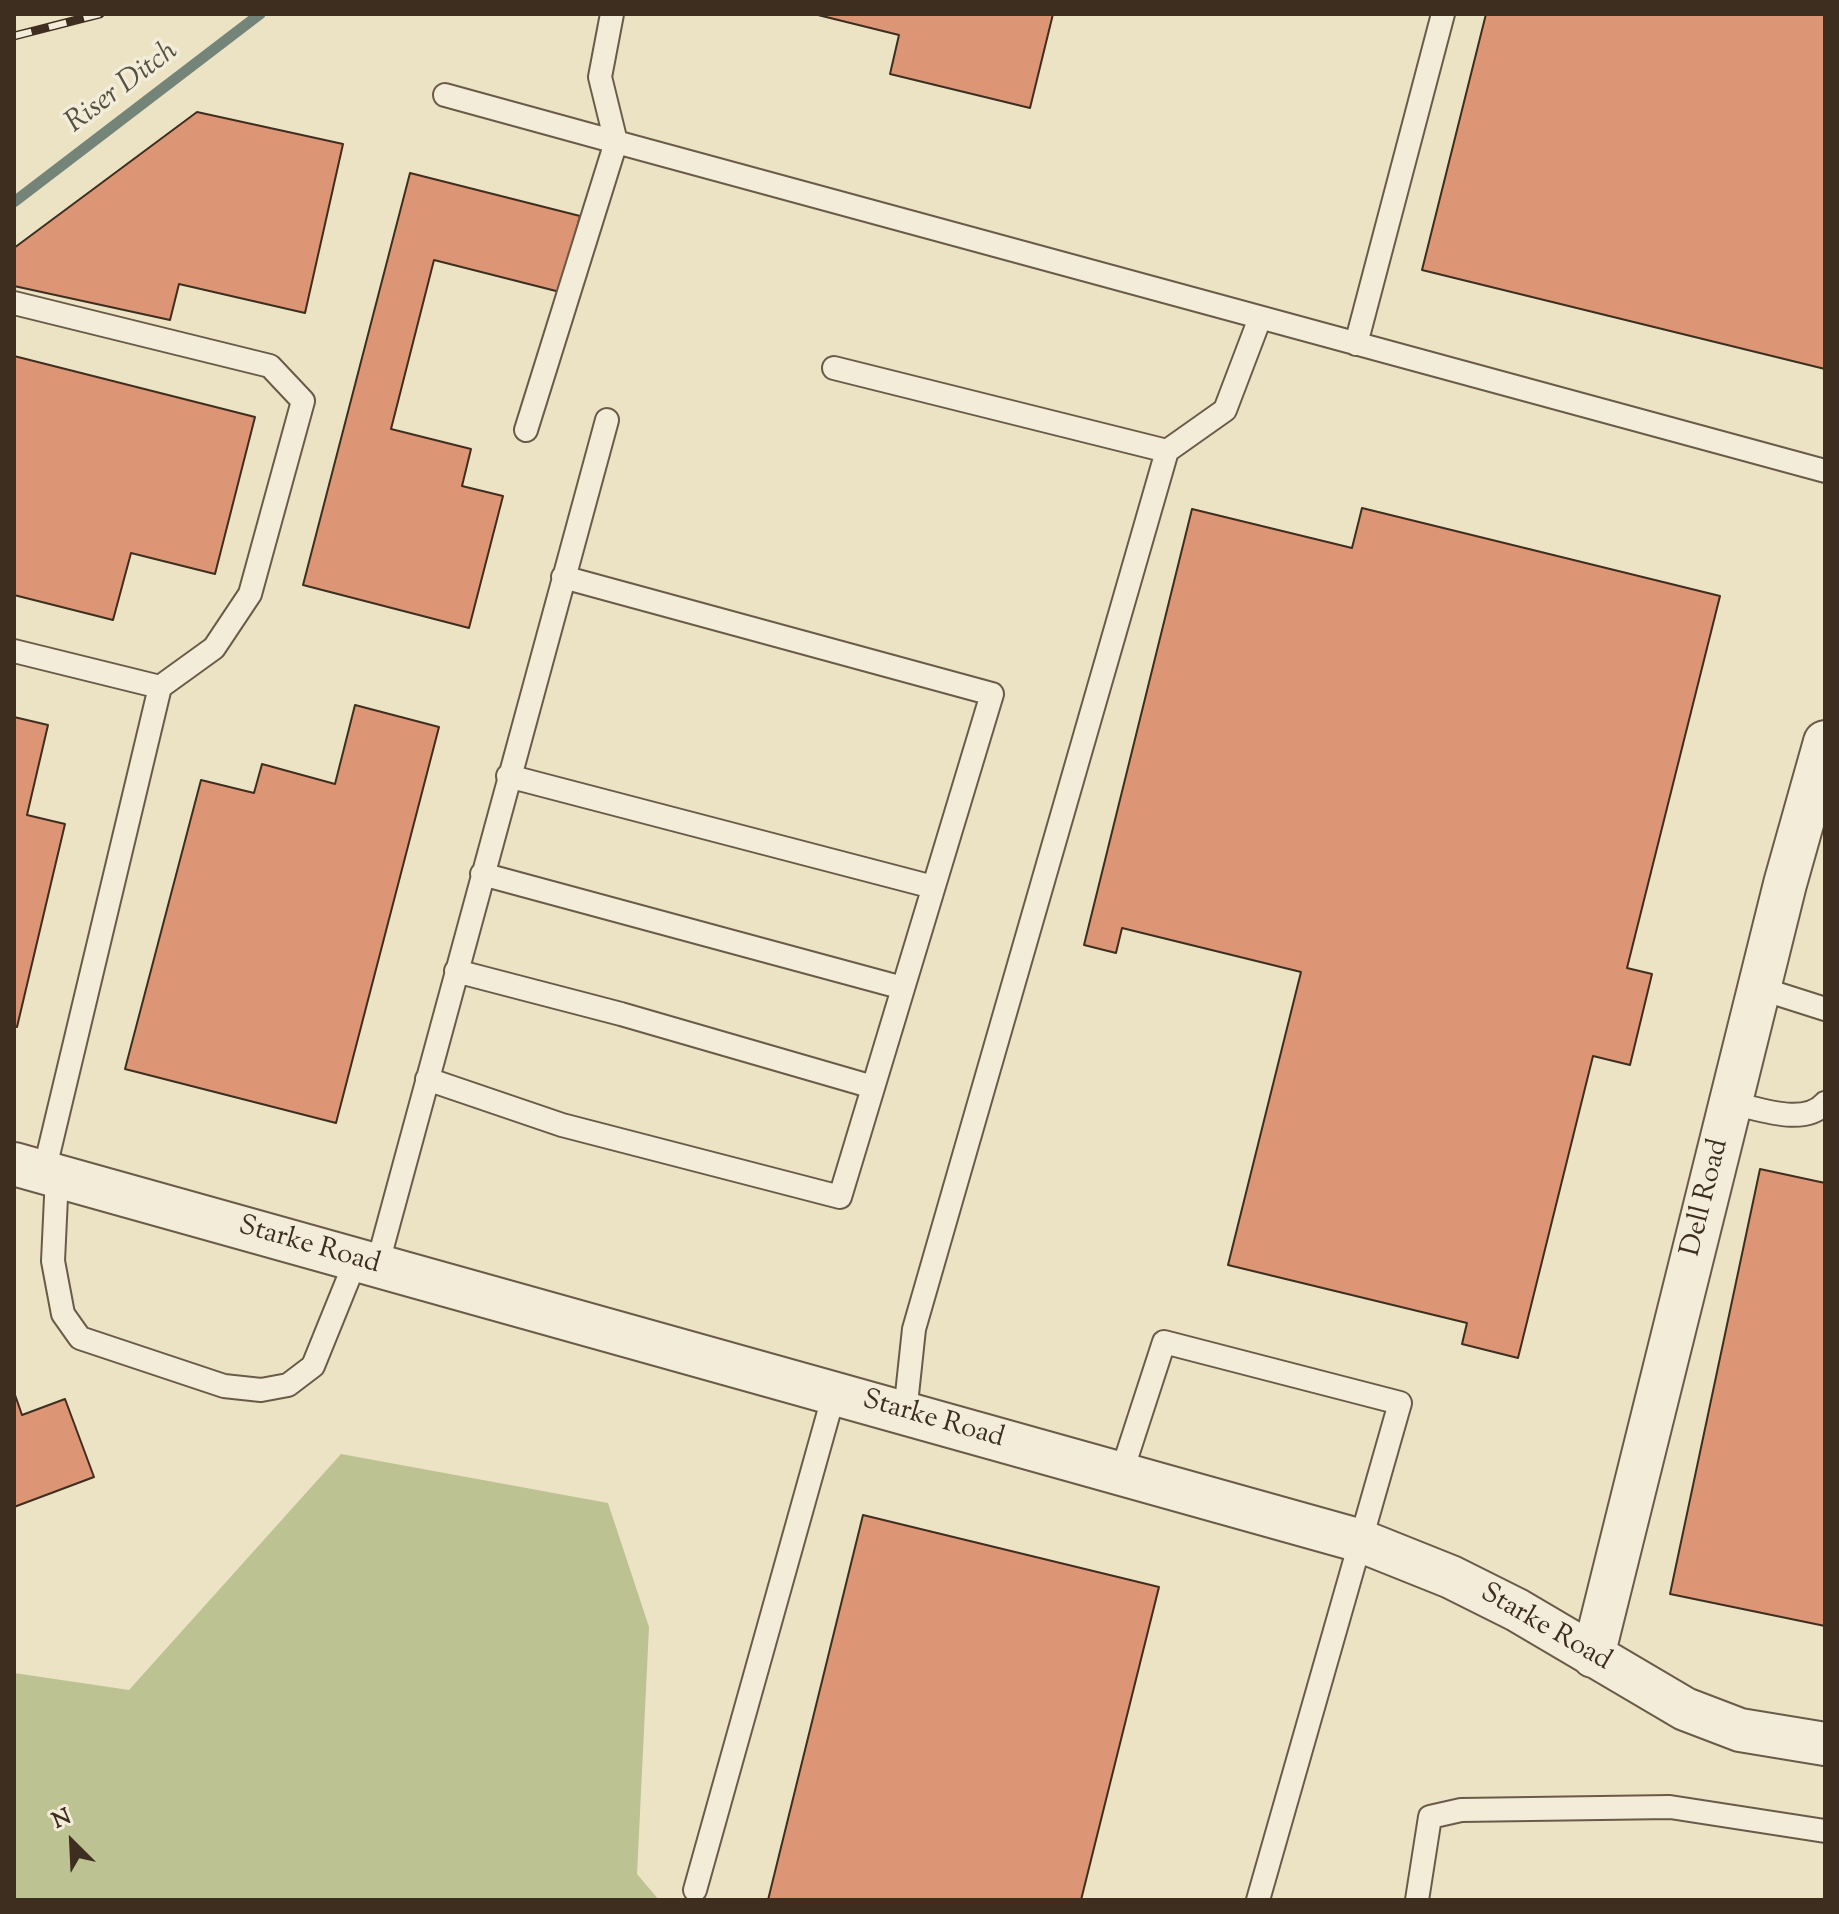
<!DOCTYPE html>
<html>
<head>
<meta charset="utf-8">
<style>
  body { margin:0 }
  #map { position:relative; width:1839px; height:1914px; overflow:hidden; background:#ece2c4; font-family:"Sorts Mill Goudy",serif }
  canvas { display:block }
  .frame { position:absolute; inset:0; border:16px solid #3e2e1f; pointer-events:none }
  .north { position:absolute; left:32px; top:1802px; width:80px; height:80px; -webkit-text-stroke:6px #f3ecd9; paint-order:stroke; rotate:336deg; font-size:22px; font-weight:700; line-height:32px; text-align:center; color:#3e2e1f }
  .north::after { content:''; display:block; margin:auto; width:28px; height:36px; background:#3e2e1f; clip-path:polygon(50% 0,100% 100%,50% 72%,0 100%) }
</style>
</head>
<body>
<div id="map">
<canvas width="1839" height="1914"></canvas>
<div class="frame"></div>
<div class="north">N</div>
</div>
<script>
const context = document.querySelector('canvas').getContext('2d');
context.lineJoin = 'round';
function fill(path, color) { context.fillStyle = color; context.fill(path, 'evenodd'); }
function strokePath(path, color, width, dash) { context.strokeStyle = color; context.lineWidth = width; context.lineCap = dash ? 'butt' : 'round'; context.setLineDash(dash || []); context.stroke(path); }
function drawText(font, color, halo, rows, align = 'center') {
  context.font = font + ' "Sorts Mill Goudy",serif'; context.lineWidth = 7; context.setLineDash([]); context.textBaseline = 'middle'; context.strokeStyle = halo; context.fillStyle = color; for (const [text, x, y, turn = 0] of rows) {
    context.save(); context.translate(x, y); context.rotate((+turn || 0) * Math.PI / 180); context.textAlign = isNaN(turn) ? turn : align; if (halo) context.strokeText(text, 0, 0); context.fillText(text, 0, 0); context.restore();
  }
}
fill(new Path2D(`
  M341,1454L608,1503L649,1627L637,1874L659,1900H14V1673L129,1690Z`), '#bcc291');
strokePath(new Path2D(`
  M14,202L260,14`), '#758478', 11);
const building = new Path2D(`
  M814,14H1053L1030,108L890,74L899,35Z
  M1486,14H1825V369L1422,270Z
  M197,112L343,144L305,313L179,284L170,320L14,286V248Z
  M410,173L580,216L560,292L434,260L391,429L471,449L462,486L503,496L469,628L303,585Z
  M14,356L255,417L215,574L131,553L113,620L14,595Z
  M1362,508L1720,596L1627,968L1652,974L1630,1065L1593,1056L1518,1358L1462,1344L1467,1323L1228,1265L1301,972L1122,928L1116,953L1084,945L1192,509L1352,548Z
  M355,705L439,727L336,1123L125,1069L201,780L254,793L262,764L335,784Z
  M14,717L48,725L27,815L65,824L17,1027L14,1026Z
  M1760,1169L1825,1183V1626L1670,1594Z
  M14,1392L22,1415L65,1399L94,1477L14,1507Z
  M863,1515L1159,1587L1081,1900H768Z`);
fill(building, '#dd9675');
strokePath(building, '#3e2e1f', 2);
const service = new Path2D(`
  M445,95L616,142L600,77L612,14
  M14,303L270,366L303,401L250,594L214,648L160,687
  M1356,344L1443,14
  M834,368L1167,451
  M526,430L616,142L1825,471
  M14,651L160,687L44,1172
  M508,776L933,887
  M482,874L903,988
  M456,971L621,1014L873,1087
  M1759,988L1825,1009
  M427,1079L562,1125L840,1197L992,694L563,577
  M1731,1103C1758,1108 1804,1127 1825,1103
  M57,1176L53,1261L63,1314L80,1338L224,1386L261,1390L288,1385L313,1366L356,1260
  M377,1266L607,420
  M905,1413L914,1329L1167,451L1225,410L1260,318
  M1121,1474L1164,1342L1400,1403L1258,1900
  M695,1890L834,1394
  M1417,1900L1430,1817L1461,1810L1670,1807L1825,1831`);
const minor = new Path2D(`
  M14,1164L1361,1541L1451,1577L1517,1610L1685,1709L1740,1730L1825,1744
  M1593,1656L1785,884L1825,742`);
strokePath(service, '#6a5b48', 26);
strokePath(minor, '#6a5b48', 46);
strokePath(service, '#f3ecd9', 22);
strokePath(minor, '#f3ecd9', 42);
const rail = new Path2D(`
  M14,36L100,14`);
strokePath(rail, '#3e2e1f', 9);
strokePath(rail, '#f3ecd9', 6, [18]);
drawText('28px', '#3e2e1f', '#f3ecd9', [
  ["Dell Road",1707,1198,-76],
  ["Starke Road",309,1247,16],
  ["Starke Road",933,1421,16],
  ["Starke Road",1545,1629,30]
]);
drawText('italic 30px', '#555244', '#f3ecd9', [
  ["Riser Ditch",123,89,-37]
]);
</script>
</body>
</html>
